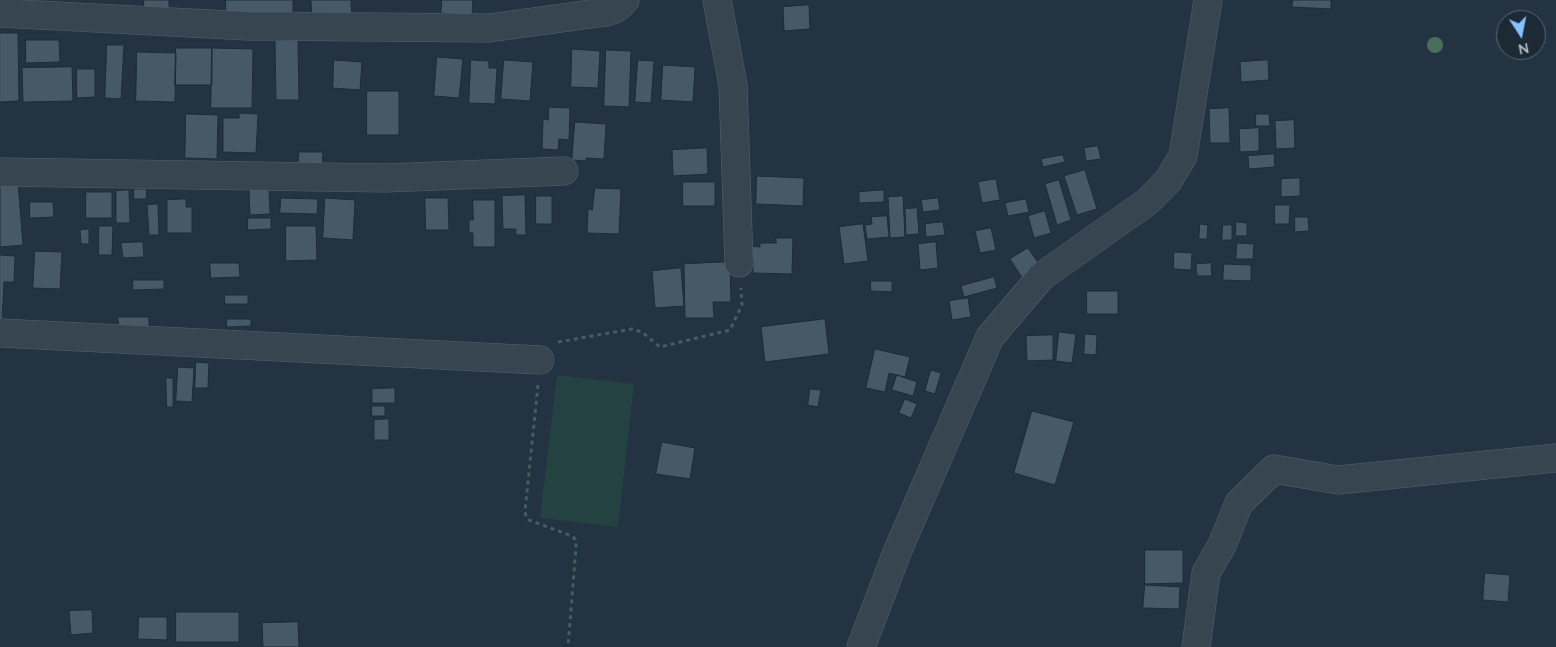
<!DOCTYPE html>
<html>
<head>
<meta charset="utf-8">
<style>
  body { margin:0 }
  #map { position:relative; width:1556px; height:647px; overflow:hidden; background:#233341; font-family:Mulish,sans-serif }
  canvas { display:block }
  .north { position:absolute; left:1496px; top:10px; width:50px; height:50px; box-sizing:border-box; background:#1c2a36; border:1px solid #596672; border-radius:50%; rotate:169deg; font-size:14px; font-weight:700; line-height:20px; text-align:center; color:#b4bfcb }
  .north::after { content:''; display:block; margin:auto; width:18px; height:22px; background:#85c1ff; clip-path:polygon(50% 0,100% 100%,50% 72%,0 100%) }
</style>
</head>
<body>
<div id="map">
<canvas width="1556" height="647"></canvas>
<div class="north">N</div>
</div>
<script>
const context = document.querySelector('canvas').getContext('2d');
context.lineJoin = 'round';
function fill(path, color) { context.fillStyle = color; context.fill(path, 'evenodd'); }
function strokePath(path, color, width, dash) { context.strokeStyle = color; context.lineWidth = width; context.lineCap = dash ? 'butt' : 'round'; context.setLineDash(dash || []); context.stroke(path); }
fill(new Path2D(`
  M557,375L634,384L618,527L540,518Z`), '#254242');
const building = new Path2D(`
  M144,0H169V16L144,15Z
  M226,0H293V15L226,14Z
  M311,0H351L352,21L313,23Z
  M442,0H473L472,16L441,13Z
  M1293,0H1331V9L1292,7Z
  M809,5L810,29L784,31L783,7Z
  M0,33H18L19,101L0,102Z
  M26,40H59L60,62L26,63Z
  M298,40L299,100H276L275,41Z
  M107,45H124L121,99L105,98Z
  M176,48H212V85H175Z
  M212,48L253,49L252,108H211Z
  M572,49L600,51L598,88L571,87Z
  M606,50L631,51L629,107L604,106Z
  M137,52L176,53L175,102L136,101Z
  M437,57L463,59L459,98L434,96Z
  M334,60L362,62L360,90L333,88Z
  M471,60L489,61V68H497L495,104L469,103Z
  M504,60L533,62L530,101L501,99Z
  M638,60L654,61L651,103L635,102Z
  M1268,60L1269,80L1241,82L1240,62Z
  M663,65L695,67L693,102L661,100Z
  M72,67L73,101L23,102L22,68Z
  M77,69H95V97L77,98Z
  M367,91H399V135H367Z
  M549,107L570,108L569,140L559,139L558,150L542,149L543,119L548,120Z
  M1229,108L1230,143H1210L1209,109Z
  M239,113L258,114L256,153L223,152V118H239Z
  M186,114L218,115L217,159L185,158Z
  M1256,114H1269L1270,126H1256Z
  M1294,120L1295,148L1276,149L1275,121Z
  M575,122L606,124L604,159L586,158V161L572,160Z
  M1259,128V151L1240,152L1239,129Z
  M1098,146L1101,159L1086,161L1084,148Z
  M707,148L708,174L673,176L672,150Z
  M299,152H323L322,169H298Z
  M1274,154L1275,167L1249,169L1248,156Z
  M1063,155L1065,162L1043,167L1041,159Z
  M1085,170L1097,209L1077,215L1064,176Z
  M757,176L804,178L803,206L756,204Z
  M1300,178V196L1281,197V179Z
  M996,179L1000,200L982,203L978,182Z
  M1059,180L1071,220L1057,225L1045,184Z
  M683,182H715V206H683Z
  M18,183L23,245L0,247V185Z
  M595,188L621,189L619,234L587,233L588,209L592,210Z
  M134,189H147L146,199H134Z
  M269,189L270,214L250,215L249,190Z
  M129,190L130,223H116V191Z
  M884,190V202L859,203V192Z
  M86,192H112V218H86Z
  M525,195L526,235H516V229H503L502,196Z
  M536,196H552V224H536Z
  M903,196L905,237L890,238L888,197Z
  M281,198L318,199L317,214L280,213Z
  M325,198L355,200L353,240L323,238Z
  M425,198H448L449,230H426Z
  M938,198L940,210L923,212L921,200Z
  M186,199V207H192V233H167V200Z
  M1026,199L1029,212L1008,216L1005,203Z
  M473,200H495V247H473V233H469V220H473Z
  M30,202H53L54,217L30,218Z
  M158,204L159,235H149L147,205Z
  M1275,205H1290L1289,224H1275Z
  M917,208L919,234L906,235L905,209Z
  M1045,211L1051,233L1034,238L1028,216Z
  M887,216L889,237L867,239L865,225L872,224L871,217Z
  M1295,217H1308L1309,231L1295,232Z
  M248,218H271V229L248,230Z
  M943,222L945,235L926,237L925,224Z
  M1236,222L1247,223V236H1236Z
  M863,224L868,261L844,264L839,227Z
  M1200,224L1208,225L1207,239H1199Z
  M1223,225H1232V240H1222Z
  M99,226H113L112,255H99Z
  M286,226H316L317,260L286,261Z
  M991,228L996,250L980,253L975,231Z
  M89,229V244H81L80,230Z
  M776,238H793L792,274L753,273V259H748L749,246L760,247V243H776Z
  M143,242L144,257L123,258L121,243Z
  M936,242L938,268L920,270L918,244Z
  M1237,243L1254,244L1253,259H1236Z
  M1028,248L1041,267L1023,279L1010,259Z
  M35,251L62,252L60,289L33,288Z
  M1174,252L1192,253L1191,270L1174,269Z
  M0,255L15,256L14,282H4L2,323H0Z
  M730,262L731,302H713L714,318H685L684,264Z
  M210,263H239L240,277L211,278Z
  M1211,263L1212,276H1197L1196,264Z
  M1224,264L1251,265V281L1223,280Z
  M681,268L684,306L655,308L652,271Z
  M994,277L997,288L964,297L961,286Z
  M133,280H164V289L133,290Z
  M871,281H892V292L871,291Z
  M1087,291H1118V314H1087Z
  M225,295H248V304H225Z
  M968,298L971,317L952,320L949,301Z
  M118,317H149V327H119Z
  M227,319H251V326L227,327Z
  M825,319L829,354L765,362L761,327Z
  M1059,332L1076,334L1072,363L1056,361Z
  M1085,334L1097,335L1096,355L1084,354Z
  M1053,335V360L1027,361L1026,336Z
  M875,349L910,357L905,377L889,373L885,392L866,388Z
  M196,362L209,363L208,388H195Z
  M178,367L194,368L192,402L176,401Z
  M931,370L941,373L935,394L925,391Z
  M897,375L917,382L913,396L892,390Z
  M166,378H173V407H167Z
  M395,388V403H372V389Z
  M810,389L821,390L818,407L808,405Z
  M905,399L917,404L911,418L899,413Z
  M372,406H385V416H372Z
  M1032,411L1074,422L1055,485L1014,473Z
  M389,419V440H374V420Z
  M662,442L695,448L690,479L656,474Z
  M1145,550H1183V583L1145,584Z
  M1485,573L1510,575L1508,602L1483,600Z
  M1145,585L1180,587L1179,609L1143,608Z
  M92,610L93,633L71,635L69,611Z
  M176,612H239V642H176Z
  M139,617H167V640L138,639Z
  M298,622L299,647H263L262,623Z`);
fill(building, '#475967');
strokePath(building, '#1e2c38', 1);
const minor = new Path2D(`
  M717,0L733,85L739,263
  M0,13L248,26L489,28L606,12L617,8L625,0
  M0,172L385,178L564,171
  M0,333L540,360
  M861,647L898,550L990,337L1041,277L1147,202L1168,181L1183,156L1208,0
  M1196,647L1206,573L1222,545L1239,503L1274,469L1338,480L1556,458`);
strokePath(minor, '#55626e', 29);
strokePath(new Path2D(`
  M558,342L632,329L642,332L660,347L730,330L742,305L741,288
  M538,385L525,511L526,517L529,520L572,536L576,540V547L568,647`), '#435e5e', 3, [4, 4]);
strokePath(minor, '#374551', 28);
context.fillStyle = '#4a6e5b';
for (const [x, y] of [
  [1435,45]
]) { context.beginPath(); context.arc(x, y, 8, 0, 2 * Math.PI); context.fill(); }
</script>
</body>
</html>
